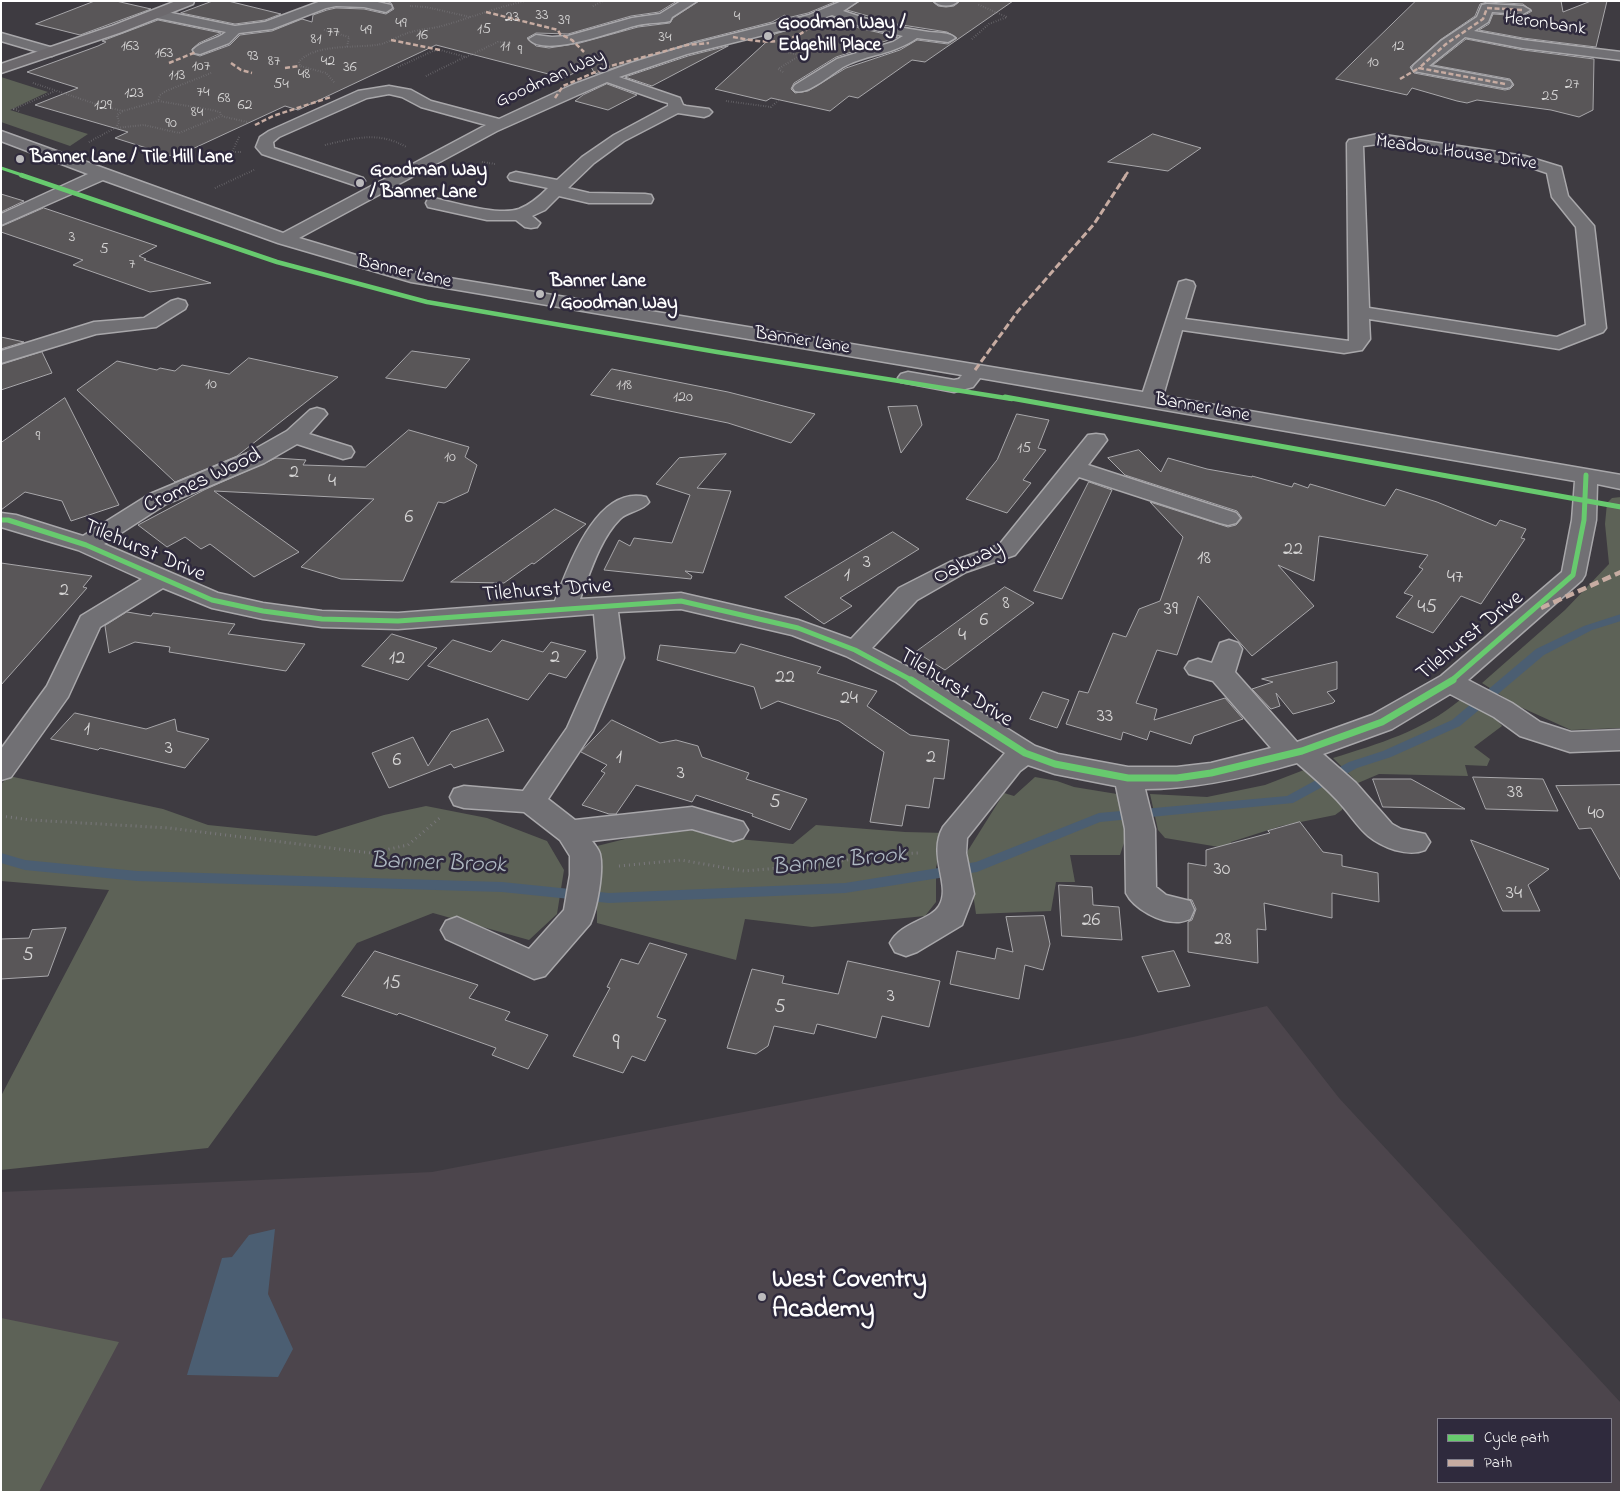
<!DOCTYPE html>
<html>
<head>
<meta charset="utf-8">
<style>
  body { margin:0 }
  #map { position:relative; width:1622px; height:1493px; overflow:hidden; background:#3e3b41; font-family:"Indie Flower",sans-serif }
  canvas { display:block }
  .frame { position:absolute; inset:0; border:2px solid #fff; pointer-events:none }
  .legend { position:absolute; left:1437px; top:1418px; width:175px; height:65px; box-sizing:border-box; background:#2f2a3d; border:1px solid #827f8b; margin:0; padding:6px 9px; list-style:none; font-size:15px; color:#fff }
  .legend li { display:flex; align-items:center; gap:10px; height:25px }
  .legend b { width:25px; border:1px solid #827f8b }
</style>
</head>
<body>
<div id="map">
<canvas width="1622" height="1493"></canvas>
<div class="frame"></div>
<ul class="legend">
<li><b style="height:6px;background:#67ca6e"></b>Cycle path</li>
<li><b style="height:6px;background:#c7aca2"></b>Path</li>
</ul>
</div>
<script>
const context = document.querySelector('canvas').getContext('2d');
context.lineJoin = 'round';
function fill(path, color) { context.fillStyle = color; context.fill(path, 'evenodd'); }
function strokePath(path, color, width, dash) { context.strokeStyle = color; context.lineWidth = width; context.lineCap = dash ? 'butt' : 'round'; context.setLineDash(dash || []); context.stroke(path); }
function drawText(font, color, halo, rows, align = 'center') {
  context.font = font + ' "Indie Flower",sans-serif'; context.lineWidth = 5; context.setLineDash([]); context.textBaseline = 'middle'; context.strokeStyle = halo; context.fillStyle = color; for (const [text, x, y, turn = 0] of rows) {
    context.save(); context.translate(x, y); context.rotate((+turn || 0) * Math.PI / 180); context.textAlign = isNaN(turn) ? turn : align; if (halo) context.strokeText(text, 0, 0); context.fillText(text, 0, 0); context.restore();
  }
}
fill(new Path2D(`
  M1267,1006L1339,1098L1621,1403V1492H1V1192L432,1172L1133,1037ZM1438,1419H1611V1482H1438Z`), '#4c454c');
fill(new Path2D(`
  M1,77L48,92L10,110L88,134L70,146L1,122Z
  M1621,497V728L1571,730L1516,705L1482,683L1565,610L1609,564L1605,524L1607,503L1612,498Z
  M1460,700L1496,719L1502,726L1474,747L1490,759L1487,766L1465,765L1468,776L1379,774L1358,783L1333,758C1378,744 1423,731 1460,700Z
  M1309,768L1344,803L1342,810L1335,815L1281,826L1231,842V849L1165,838L1158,830L1150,794L1207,797L1265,785Z
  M9,776L163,809L208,825L316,836L384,815L426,806L487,818L547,841L564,870L557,914L529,940L433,913L357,943L208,1148L1,1170V1096L109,890L1,881V784Z
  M1035,777L1057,781L1074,787L1117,794L1128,831L1120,855H1070L1075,882H1056L1051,911L976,914L967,852L1004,793L1014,796Z
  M816,825L905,832L946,833L936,867V902L925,916L812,927L745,919L736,960L597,923V846L637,836L697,830L738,839L793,844Z
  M1,1318L119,1342L39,1492H1Z`), '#5d6257');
fill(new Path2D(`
  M275,1229L268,1294L293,1349L278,1377L187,1375L222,1258L232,1257L249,1235Z`), '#4b5e72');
fill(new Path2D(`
  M1621,614V621L1592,630L1544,655L1460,726L1391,757L1357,768L1293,803L1100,822L977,872L845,893L609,903L502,892L137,881L25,870L1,863V853L25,860L137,871L502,882L609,893L845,883L976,862L1099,813L1287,796L1349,762L1383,751L1452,720L1536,649L1584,626Z`), '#4b5e72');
const building = new Path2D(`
  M95,1H116L151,9L80,35L36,24Z
  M213,1H228L281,14L265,20L235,24L181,13Z
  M383,1H677L659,12L631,16L568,34L536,33L527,38L536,46L549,48L580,43L638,27L670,23L673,18L699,1H837L808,13L787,18L785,15L772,22L693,42L595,74L590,65L564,78L436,45L298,110L285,106L175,157L115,138L128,132L35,105L78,88L27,72L98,46L106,42L102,41L158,20L221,33L199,43L192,49L193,54L200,56L230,45L240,35L272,31L302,19L312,22L313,15L327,10L336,8L364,9L386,14L394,9L391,3Z
  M860,1H932L938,6L946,7L954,6L960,1H1013L925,62L912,60L858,98L849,96L830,111L771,98L766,101L715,89L775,34L832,17L859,28L898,37L836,57L794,83L791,89L795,93L808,91L846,68L900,50L917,40L948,44L957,38L947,32L896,24L847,10Z
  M1416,1H1561L1563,12L1591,1H1607L1596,47L1523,38L1479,30L1489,24L1493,14L1523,16L1532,11L1523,4L1487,2L1480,4L1475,16L1440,40L1410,67L1414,73L1505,90L1510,89L1514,85L1510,79L1433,65L1466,39L1523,50L1594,59L1593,110L1579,117L1551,110L1477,100L1467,103L1457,101L1412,88L1407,95L1336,79Z
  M728,46L652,86L625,77L688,56Z
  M607,84L637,95L608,110L575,101L583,95Z
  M1153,134L1201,148L1168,171L1108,162Z
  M1,194L24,201L1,212Z
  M44,208L157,246L139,256L146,259L144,260L211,283L150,292L73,265L83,260L1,232V227Z
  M1,337L24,342L1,349Z
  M412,351L470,359L446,388L386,378Z
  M42,352L52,373L1,390V365Z
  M249,358L338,377L237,456L175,482L77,390L117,361L157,370L160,368L175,371L182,365L229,374Z
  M612,369L728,392L815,414L791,443L728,423L591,395Z
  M65,398L119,505L71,521L62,501L25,492L1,510V443Z
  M917,406L922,425L901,453L888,407Z
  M1017,414L1049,420L1038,448L1046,450L1023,480L1031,483L1007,513L966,499L997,460Z
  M409,430L469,447L465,457L477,465L468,492L444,503L438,502L403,581L341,579L301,567L374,499L214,491L299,552L254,577L210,544L201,549L185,537L167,547L138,525L204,490L276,458L306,460L303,465L365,467Z
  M1139,450L1161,472L1168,458L1207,469L1252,477V476L1292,487L1294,483L1308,488L1310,484L1385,506L1396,489L1437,502L1496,526L1500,520L1526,529L1521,538L1525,539L1481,604L1461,596L1433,633L1396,617L1413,596L1404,593L1423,569L1419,567L1428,555L1319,536L1314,581L1278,565L1314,606L1252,656L1198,596L1177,655L1157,650L1136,703L1157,709L1154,720L1225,698L1243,719L1194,736L1191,744L1150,731L1147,740L1123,732L1121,740L1066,724L1079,691L1088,693L1113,633L1126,637L1139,609L1160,601L1183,537L1150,502L1228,527L1236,525L1242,518L1237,511L1125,475L1108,458Z
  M726,454L697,488L731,491L703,573L685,571L692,576L691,579L604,570L619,540L630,546L634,538L672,543L690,495L656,484L679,458Z
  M1089,482L1112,490L1062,599L1034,591Z
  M555,509L586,524L534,564L532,563L504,583L451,582Z
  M893,532L919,549L840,598L852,606L824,624L785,597Z
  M1,563L92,576L83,587L87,588L1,685Z
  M1005,587L1034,603L945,670L916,652Z
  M127,612L151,616L153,613L235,624L228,634L305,644L286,671L169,652L170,647L135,642L109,653L105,626Z
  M392,634L437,648L408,680L362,666Z
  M453,640L491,652L502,640L543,652L551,642L586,651L566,678L549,673L528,700L428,666Z
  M741,644L821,667L817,673L877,691L867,706L910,735L949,740L944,779L934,778L929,808L906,805L902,826L870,822L884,752L839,721L778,701L761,709L754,687L657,660L660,645L735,653Z
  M1337,662V689L1327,692L1335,701L1333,703L1293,714L1276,693L1280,706L1271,709L1252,689L1273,682L1262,679Z
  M1043,692L1069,700L1057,728L1030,719Z
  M75,713L146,729L175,719L177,731L209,739L185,768L100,748L98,750L51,739Z
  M488,719L504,751L454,768L451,764L389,788L372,753L413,737L428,766L451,732Z
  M612,720L660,743L676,740L698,746L702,757L749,773L746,779L807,799L790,830L752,816L753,814L696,795L692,802L636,785L616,814H609L582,805L605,773L601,771L607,765L581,752Z
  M1473,777L1543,779L1558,811L1486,809Z
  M1373,779H1411L1465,809L1383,807Z
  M1621,785V881L1591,828L1579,829L1556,786Z
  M1300,822L1323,852L1342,855V866L1378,873L1379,902L1332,893V918L1264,903L1266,930L1257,929L1258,963L1188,952V922L1192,920L1196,909L1192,900L1188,899V863L1206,866V850L1270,833L1268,831Z
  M1471,840L1549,869L1528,885L1540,911H1503Z
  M1059,885L1092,887L1093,905L1119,907L1122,940L1062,936Z
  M1044,916L1050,944L1043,970L1025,965L1019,999L950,984L957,951L995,959L997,948L1013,952L1006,917Z
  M66,928L48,976L1,979V939L29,938L32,930Z
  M650,943L687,954L657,1017L666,1020L645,1061L632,1056L623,1073L573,1056L610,988L607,987L621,959L638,964Z
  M375,951L478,985L469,998L510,1012L505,1020L548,1035L528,1069L492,1055L496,1048L399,1013L397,1015L342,996Z
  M1174,951L1190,986L1158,992L1142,957Z
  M848,961L940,981L929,1027L882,1016L876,1038L817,1024L814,1034L774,1026L768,1046L756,1054L727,1048L752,969L784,976L782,983L838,994Z`);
fill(building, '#595658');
strokePath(building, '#a8a7aa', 1);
const minor = new Path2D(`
  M321,1H373L391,5L392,8L386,12L364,7L336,6L326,8L272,29L239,33L229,43L200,54L195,53L193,50C201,41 217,40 226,32L157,18L150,14L157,10L235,26L265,22Z
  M681,1H697L672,17L670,21L665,22C655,23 644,23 634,26C614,31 544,58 529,39L536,35L552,37L568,36L632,18L660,14Z
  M842,1H858L843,11C871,21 899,28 929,32C937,33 950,32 955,38L948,42L917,38C893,55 868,54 845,66C832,73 809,95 795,91L793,88L795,85L837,59L893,42L903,36L860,26L832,15L804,25L687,54L619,77L680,98L683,105L686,106L709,109L712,112L709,115L704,117L678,113L624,141L594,163L568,188L589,193L645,194L651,195L653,199L651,203H589L559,196L545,210L532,216L540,223L537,227L531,228L525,227L516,220H487L428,207L426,203L428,199L434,198C455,203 499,216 519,209C531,204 539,197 548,188L510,180L508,177L510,174L516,172L557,180L582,157L614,135L668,106V103L661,101L607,82L497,131L299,238L413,272L1143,392L1179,282L1186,280L1193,282L1195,286L1185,319L1349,341L1347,143L1349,140L1378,134L1525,156L1561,167L1568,196L1594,226L1606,328L1603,332L1559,349L1369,319L1370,339L1362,350L1344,353L1182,330L1163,396L1621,475V489L1597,484L1596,520L1585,575L1582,580L1468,680L1512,703L1540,722L1571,732L1621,730V750L1570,752L1520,736L1494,717L1450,694L1392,729L1323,754L1356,783L1392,824L1401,829L1425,834L1430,842L1425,850C1415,854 1406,853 1395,850C1362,839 1359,824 1337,800C1325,787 1311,775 1297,763C1248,777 1196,789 1145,789L1155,829L1156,887L1166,895L1190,901L1194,910L1190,919C1187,920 1182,922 1179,922C1160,923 1134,909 1126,893L1125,829L1116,786L1055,774L1028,765L1020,771L967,838L966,853L974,894L962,925L917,952L906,956L895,952L890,943C901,922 931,920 939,906C952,886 927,856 943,827L1005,753L896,682L846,656L792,635L681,609L618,612L624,658L593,731L548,799L575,820L692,807L743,822L748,830L743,838L733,841L692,829L592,841C595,845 599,850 600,854C604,871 597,909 590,924L545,976L534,979L446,939L441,930L446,921L457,917L529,949L564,910L570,875V856L560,840L524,812L464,808L454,805L450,797L454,789L464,786L523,791L567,728L598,658L594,614L398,629L322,627L263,619L212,608L163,588L100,627L68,697L11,777L1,780V749L47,686L81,616L142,579L78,550L1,527V513L16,515L83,536L150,494L248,453L287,431L310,410L317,408L324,410L327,414L309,434L351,447L354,452L351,457L343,459L297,444L264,463L166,504L104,544L218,593L263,603L322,611L398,613L555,601C569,566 596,485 646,497L649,502C643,511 628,511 620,519C600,539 590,573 580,599L681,593L798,620L851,639L899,588L950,562L999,545L1088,435L1096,434L1104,435L1107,440L1088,465L1236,513L1240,518L1236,523L1228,525L1220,523L1079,477L1015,555L966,572L917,600L872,648L914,670L1035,746L1058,754L1128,767H1177L1211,763L1271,748L1213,681L1189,674L1185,668L1189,662L1198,659L1212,663L1220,643L1229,640L1238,643L1242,649L1235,672L1297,742L1372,715L1441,676L1562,572L1572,520L1575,481L980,378L973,387L954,392L901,382L898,378L901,374L908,372L954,380L959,379L962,375L411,282L278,243L103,180L1,225V214L88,174L1,141V131L283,233L486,125L421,107L402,97L389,94L367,98L279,137L273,142L274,148L363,178L365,181L363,184L357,186L262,154L256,147L260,137L269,131L358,91L389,86L411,90L431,101L499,119L572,85L631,63L693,44L809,15ZM1378,144L1523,165L1547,173L1552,197L1576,227L1586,325L1557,337L1369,308L1363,146Z
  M934,1H958C953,7 939,7 934,1Z
  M1487,4L1523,6L1530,10L1523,14L1492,12L1488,22L1474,31L1523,40L1621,52V60L1523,48L1465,37L1429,66L1510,81L1512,84L1510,87L1505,88L1414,71L1412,68L1414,65L1441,41L1477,17L1482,5Z
  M1,33L57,49L59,52L52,56L1,41Z
  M178,299L185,301L187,305L185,309L156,327L96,334L1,363V351L94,322L144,318L171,301Z`);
const major = new Path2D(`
  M176,1H194L193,4L122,32L1,73V64L112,26Z`);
strokePath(minor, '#a8a7aa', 3);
strokePath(major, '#a8a7aa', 3);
strokePath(new Path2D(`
  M410,6L426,7L470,17
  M593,6L603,1
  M324,30L349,37L347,47
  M972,39L989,24L1007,17L977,4
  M781,51L805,56
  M398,67L433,51L440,50L466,57L498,42L511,43
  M783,72L778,69L799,56
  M211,73L166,91L160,95L158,101L212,110L220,112L221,116L247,122
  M426,76L465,57
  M334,82L326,73L300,66L299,62C313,44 354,48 376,45C387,44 397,36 408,33C419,29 431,29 442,26C470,18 497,7 526,1
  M33,83L96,104
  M726,101L771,107L780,99
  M110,108L123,111L158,101
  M19,111L14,109L55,91
  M116,128L119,122L117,115L123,111
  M239,137L232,152H242
  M89,142L115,128L144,125L179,133L221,116
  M325,145C354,138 379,131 406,147
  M482,162L495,164
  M215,188L254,170`), '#7a787c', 2, [0.5, 2]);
strokePath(new Path2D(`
  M1,816L31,820L169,828L371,853L408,845L442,816
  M619,866L681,860L744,871L814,865L887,854L920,853`), '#7a787c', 3, [1, 4]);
fill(minor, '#717074');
fill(major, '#6c696d');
strokePath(new Path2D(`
  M486,12L558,30L560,34L572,40L584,52
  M733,37C755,41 779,46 800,34C806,31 810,26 816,22L810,18
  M391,40L440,50
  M169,63L196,52
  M231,63L241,70L252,73
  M285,68L300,66
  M1400,79L1419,68
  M1505,84L1419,68L1446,44L1483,19L1487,8L1523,10
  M555,98L563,86L607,67L687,45L709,43
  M255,125L273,116L331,97
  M1125,176L1128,172`), '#c7aca2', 2.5, [5, 2.5]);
strokePath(new Path2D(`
  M975,370L1018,311L1094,224L1126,175`), '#c7aca2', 3, [7, 3]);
strokePath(new Path2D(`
  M1541,608L1621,572`), '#c7aca2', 4.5, [9, 4.5]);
strokePath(new Path2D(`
  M1,168L25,176`), '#67ca6e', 3);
strokePath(new Path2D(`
  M21,175L277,262L427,302L717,352L1012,399`), '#67ca6e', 4.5);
strokePath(new Path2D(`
  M1005,397L1621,507
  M1,520H8L86,545L212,600L263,611L322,619L398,621L681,601L798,628L855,650L913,681
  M1451,681L1573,575L1584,520L1586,475`), '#67ca6e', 5);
strokePath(new Path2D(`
  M911,680L1025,753L1055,764L1128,778H1177L1211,773L1302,751L1382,722L1453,680`), '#67ca6e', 7);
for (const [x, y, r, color] of [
  [768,36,5,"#bbbabc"],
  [20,159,5,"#bbbabc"],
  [360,183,5,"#bbbabc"],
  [540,294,5,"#bbbabc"],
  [762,1297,5,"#bbbabc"]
]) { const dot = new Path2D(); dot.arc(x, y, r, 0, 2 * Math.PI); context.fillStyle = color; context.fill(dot); strokePath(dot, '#2f2a3d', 2); }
drawText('16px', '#d6d5d5', null, [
  ["33",542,16],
  ["4",737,17],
  ["23",512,18],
  ["39",564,21],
  ["49",401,24],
  ["15",484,30],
  ["49",366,31],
  ["77",333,33],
  ["16",422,36],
  ["34",665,38],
  ["81",316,40],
  ["163",130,47],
  ["11",505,47],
  ["12",1398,47],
  ["9",520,51],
  ["163",164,54],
  ["93",253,57],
  ["87",274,62],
  ["42",328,62],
  ["10",1373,63],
  ["107",201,67],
  ["36",350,68],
  ["48",304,75],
  ["113",177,76],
  ["54",281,85],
  ["27",1572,85],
  ["74",203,93],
  ["123",134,94],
  ["25",1550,97],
  ["68",224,99],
  ["129",103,106],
  ["62",245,106],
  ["84",197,113],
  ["90",171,124],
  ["3",72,238],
  ["5",104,250],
  ["7",132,265],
  ["10",211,385],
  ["118",624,386],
  ["120",683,398],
  ["9",38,437],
  ["15",1024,449],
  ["10",450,458]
]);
drawText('bold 19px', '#fff', '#2f2a3d', [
  ["Goodman Way /",778,25],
  ["Edgehill Place",778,47],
  ["Banner Lane / Tile Hill Lane",30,159],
  ["Goodman Way",370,172],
  ["/ Banner Lane",370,194],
  ["Banner Lane",550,283],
  ["/ Goodman Way",550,305]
], 'left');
drawText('19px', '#fff', '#2f2a3d', [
  ["Heronbank",1545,25,8],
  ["Goodman Way",551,80,-24],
  ["Meadow House Drive",1456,154,8],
  ["Banner Lane",404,273,13],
  ["Banner Lane",802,342,9],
  ["Banner Lane",1202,409,10]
]);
drawText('20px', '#d6d5d5', null, [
  ["2",294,474],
  ["4",332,483],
  ["6",409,519],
  ["22",1293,551],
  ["18",1204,560],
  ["3",867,564],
  ["1",847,577],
  ["47",1455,579],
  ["2",64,592],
  ["8",1006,605],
  ["45",1427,609],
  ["39",1171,611],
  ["6",984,622],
  ["4",962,637],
  ["2",555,659],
  ["12",397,660],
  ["22",785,679],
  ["24",849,700],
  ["33",1105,718],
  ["1",87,731],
  ["3",169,750],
  ["1",619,759],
  ["2",931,759],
  ["6",397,762],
  ["3",681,775],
  ["38",1515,794],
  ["5",775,804],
  ["40",1596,815],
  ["30",1222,871],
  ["34",1514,895],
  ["26",1091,922],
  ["28",1223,941],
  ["5",28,957],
  ["15",392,985],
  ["3",891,998],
  ["5",780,1009]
]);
drawText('22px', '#fff', '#2f2a3d', [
  ["Cromes Wood",203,482,-25],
  ["Tilehurst Drive",144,552,23],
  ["Oakway",969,564,-26],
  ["Tilehurst Drive",547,592,-4],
  ["Tilehurst Drive",1471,637,-39],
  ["Tilehurst Drive",955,689,32]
]);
drawText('italic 24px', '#aeb8c2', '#2f2a3d', [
  ["Banner Brook",839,863,-6],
  ["Banner Brook",438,865,2]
]);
drawText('24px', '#d6d5d5', null, [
  ["9",616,1045]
]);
drawText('bold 26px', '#fff', '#2f2a3d', [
  ["West Coventry",772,1282],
  ["Academy",772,1312]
], 'left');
</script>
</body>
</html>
